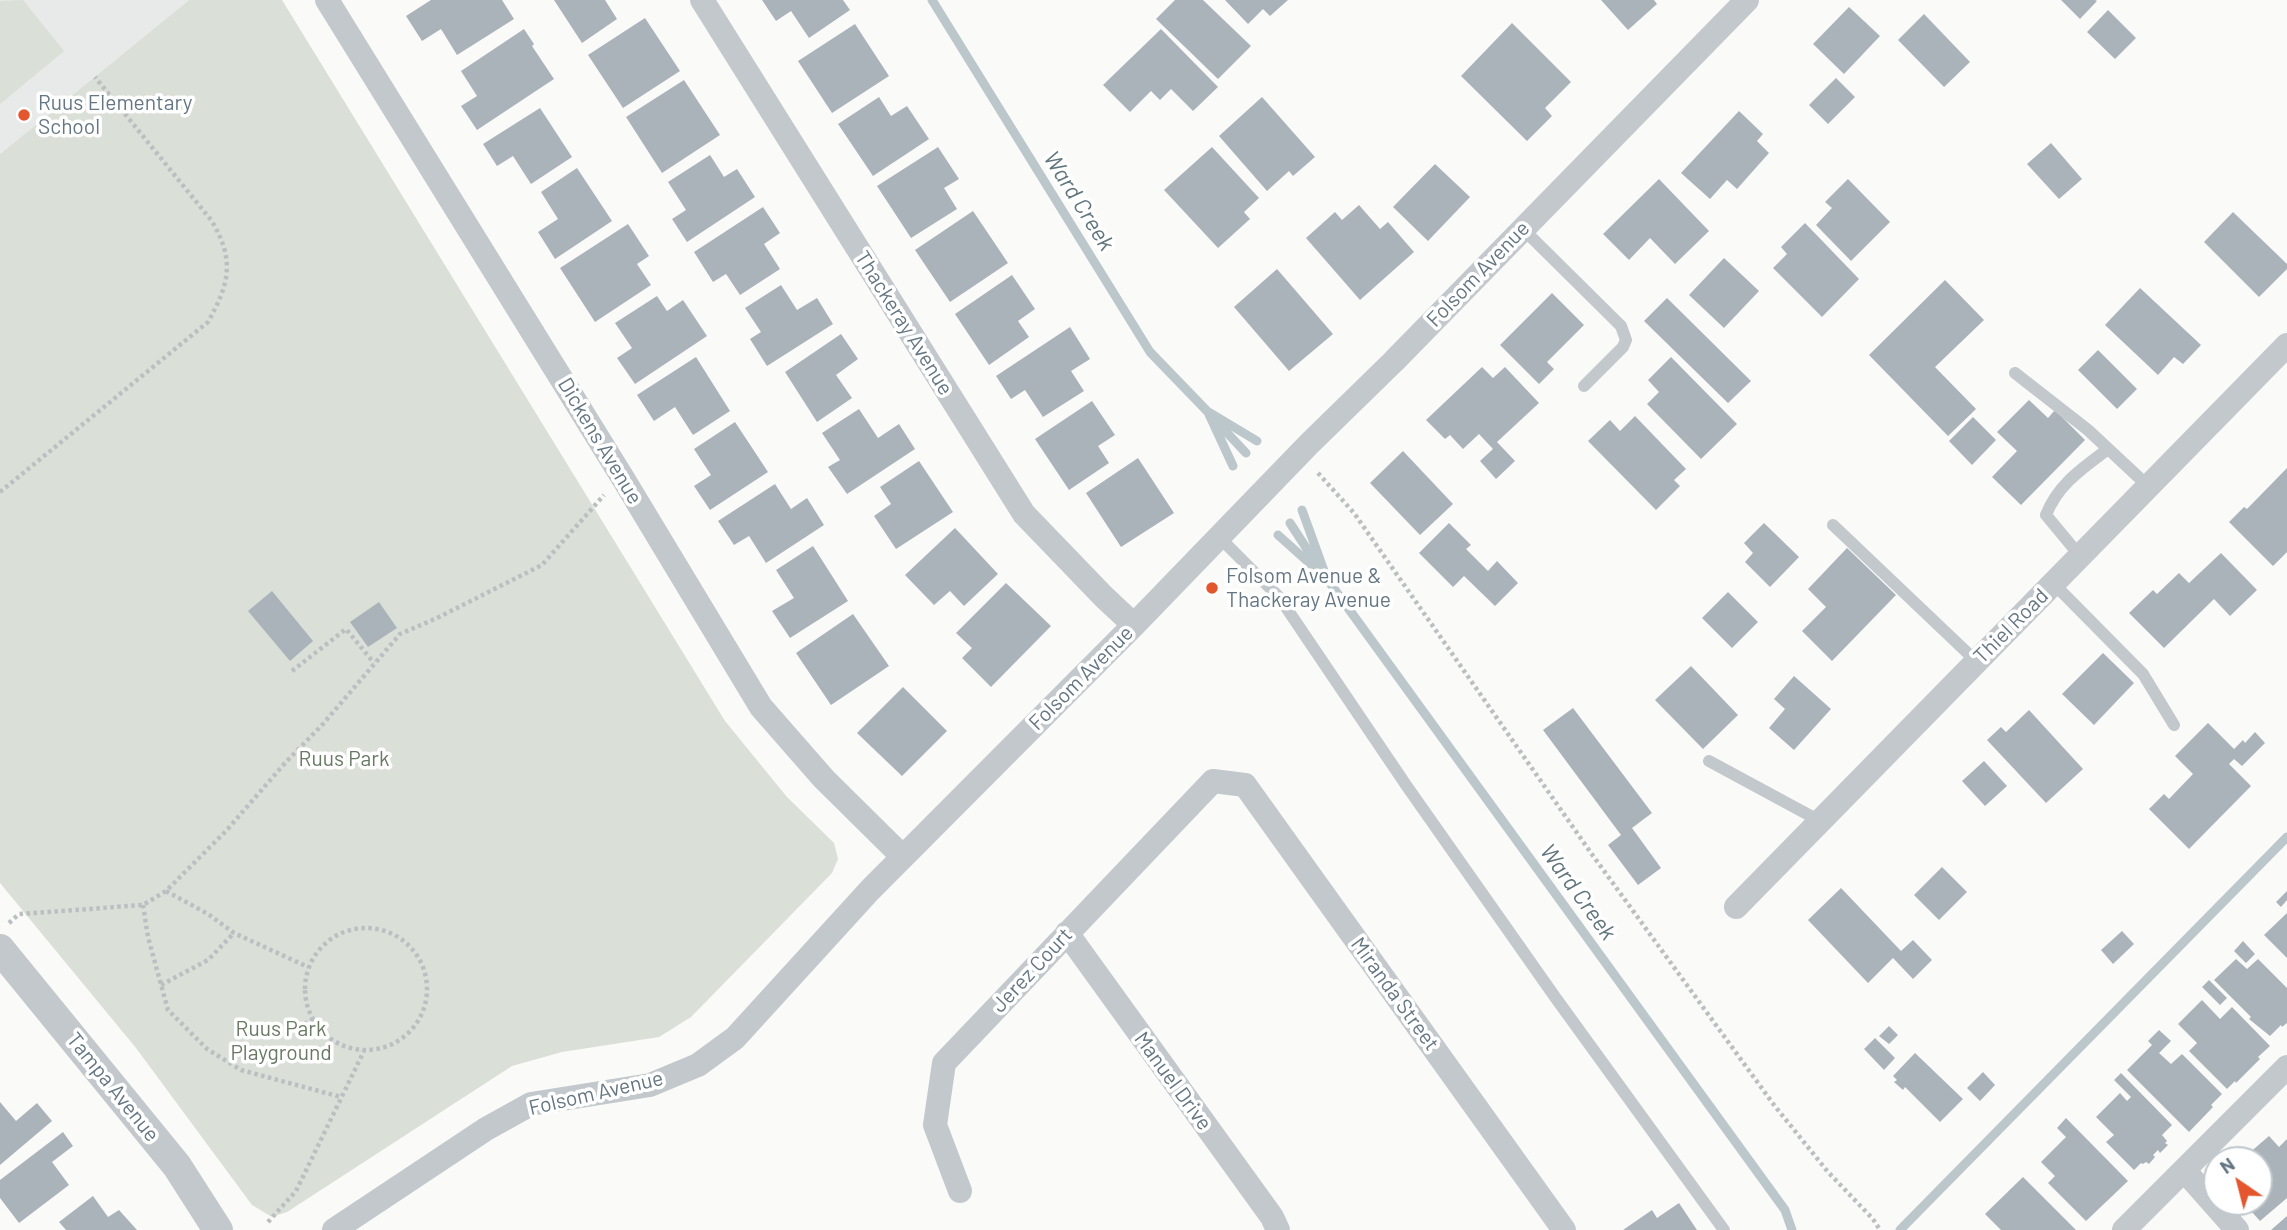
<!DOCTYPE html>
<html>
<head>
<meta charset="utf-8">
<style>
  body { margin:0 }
  #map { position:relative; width:2287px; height:1230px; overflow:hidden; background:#fafaf8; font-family:Barlow,sans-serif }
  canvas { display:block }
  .north { position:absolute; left:2203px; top:1146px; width:70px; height:70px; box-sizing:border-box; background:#fff; border:2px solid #c1c8cd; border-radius:50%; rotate:325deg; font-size:19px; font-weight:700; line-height:28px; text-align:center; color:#657683 }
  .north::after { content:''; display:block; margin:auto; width:24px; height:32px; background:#e4572e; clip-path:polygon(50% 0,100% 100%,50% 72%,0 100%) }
</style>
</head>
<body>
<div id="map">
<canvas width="2287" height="1230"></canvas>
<div class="north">N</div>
</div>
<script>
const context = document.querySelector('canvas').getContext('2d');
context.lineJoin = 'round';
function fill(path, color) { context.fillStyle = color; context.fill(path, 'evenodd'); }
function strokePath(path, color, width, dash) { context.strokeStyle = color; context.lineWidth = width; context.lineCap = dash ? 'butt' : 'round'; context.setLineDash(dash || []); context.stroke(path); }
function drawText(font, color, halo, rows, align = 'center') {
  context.font = font + ' Barlow,sans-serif'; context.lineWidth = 7; context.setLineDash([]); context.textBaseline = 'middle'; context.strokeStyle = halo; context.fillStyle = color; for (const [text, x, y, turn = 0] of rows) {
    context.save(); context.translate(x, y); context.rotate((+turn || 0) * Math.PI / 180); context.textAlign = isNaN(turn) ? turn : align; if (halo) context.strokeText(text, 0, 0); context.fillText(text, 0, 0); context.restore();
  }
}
fill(new Path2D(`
  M0,0H189L0,154Z`), '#e8e9e9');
fill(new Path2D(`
  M23,0L64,51L0,104V1Z
  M189,0H282L725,721L787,797L834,843L838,859L832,873L691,1017L659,1037L562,1052L512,1066L287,1212L272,1217L252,1205L136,1048L0,883V154Z`), '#dadfd7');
strokePath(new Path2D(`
  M932,0L1150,352L1207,411L1257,441
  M1208,412L1233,466
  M1215,420L1246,453
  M1302,510L1327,579L1785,1210L1792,1230
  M1290,523L1318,566
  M1278,535L1316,569
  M1900,1230L2287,837`), '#bbc7cb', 9);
fill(new Path2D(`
  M431,0H502L514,19L457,55L441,29L422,41L406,16Z
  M554,0H605L617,19L582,43Z
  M762,0H843L850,10L809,38L791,11L776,21Z
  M1175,0H1203L1251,46L1218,79L1156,19Z
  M1225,0H1288L1270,16L1263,9L1248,24Z
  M1601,0H1654L1657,4L1628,30Z
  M2061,0H2095L2097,1L2080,19Z
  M1849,7L1880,36L1844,74L1813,44Z
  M2108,10L2136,38L2115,59L2087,32Z
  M1924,14L1970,62L1944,87L1898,40Z
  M645,18L680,71L623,108L588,55Z
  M1512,23L1571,82L1545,108L1552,116L1527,141L1461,76Z
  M855,24L889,76L832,113L798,61Z
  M524,29L534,44L532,46L554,79L477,130L461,106L477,96L461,71Z
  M1161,29L1218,87L1193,111L1171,89L1160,100L1151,91L1130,112L1103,85Z
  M1836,78L1855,97L1828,124L1809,105Z
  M684,80L720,135L662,173L626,117Z
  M879,97L891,116L907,106L929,139L873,176L838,124Z
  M1262,97L1315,157L1293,176L1289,171L1267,191L1219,136Z
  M540,108L572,157L531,184L513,156L497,166L483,144Z
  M1739,111L1763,134L1757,141L1769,153L1737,189L1727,180L1710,199L1681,173Z
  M2051,143L2082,179L2059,199L2027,164Z
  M938,147L959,179L944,188L957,209L911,238L877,186Z
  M1212,147L1259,198L1244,212L1250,219L1218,248L1164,190Z
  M710,155L724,177L737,169L755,197L687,242L672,219L686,210L668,182Z
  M1435,164L1470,197L1428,241L1393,207Z
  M577,168L612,221L555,259L538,232L558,219L541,192Z
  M1659,179L1709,231L1675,264L1650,238L1629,260L1603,234Z
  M1848,179L1890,222L1851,261L1816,225L1832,208L1825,202Z
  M1359,205L1380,229L1388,222L1414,252L1360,300L1306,238L1335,212L1342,220Z
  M763,207L780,233L764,244L780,269L740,295L726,274L713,282L694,252Z
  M973,211L1008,263L950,302L915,250Z
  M2233,212L2287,264V269L2259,297L2204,242Z
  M1805,223L1859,279L1822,317L1773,268L1787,254L1781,247Z
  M628,224L649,256L637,264L651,285L595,322L560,268Z
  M1724,258L1759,291L1724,328L1689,295Z
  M1277,269L1333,334L1289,371L1234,307Z
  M1012,275L1035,309L1018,321L1029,337L989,365L955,314Z
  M1945,280L1984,320L1935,367L1976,409L1948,436L1869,355Z
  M781,285L797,310L817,298L833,324L767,366L750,339L761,332L745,308Z
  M2140,288L2201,345L2183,364L2174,357L2158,375L2105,325Z
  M1552,293L1584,325L1547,362L1554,369L1539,384L1500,345Z
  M657,296L667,311L683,300L707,336L635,384L617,358L632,348L615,323Z
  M1667,298L1751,381L1728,403L1644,321Z
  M1070,327L1090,359L1071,371L1084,391L1043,417L1025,390L1011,399L996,376Z
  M841,334L858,359L836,375L852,398L817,422L785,372Z
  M2098,350L2137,389L2117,409L2078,370Z
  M696,357L730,411L693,435L675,407L654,421L637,395Z
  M1671,357L1737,424L1701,459L1647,404L1659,392L1648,380Z
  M1482,367L1493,378L1505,367L1539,403L1497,442L1515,461L1496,479L1480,461L1493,449L1479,434L1463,449L1450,435L1445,439L1426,420Z
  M2029,400L2048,418L2055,410L2085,440L2021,505L1992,477L2017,451L1997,432Z
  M1092,401L1115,435L1098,446L1109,463L1069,490L1035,439Z
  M859,409L878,438L899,424L915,449L847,494L828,467L840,460L822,433Z
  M1635,416L1686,469L1674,480L1680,486L1656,510L1588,441L1610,420L1620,431Z
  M1973,417L1996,440L1972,465L1949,441Z
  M735,422L768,472L710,510L694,486L711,475L694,449Z
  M1403,451L1453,504L1420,535L1370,483Z
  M1138,458L1174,513L1121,547L1086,493Z
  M919,461L953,512L896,549L874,516L891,504L880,487Z
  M2287,468V552L2273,566L2229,522L2244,507L2247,509Z
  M775,484L791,509L807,498L824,525L766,563L749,536L734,545L718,521Z
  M1449,523L1471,545L1466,549L1488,571L1497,561L1518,583L1495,606L1464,576L1453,587L1419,553Z
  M1764,523L1799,557L1770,587L1745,562L1753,553L1744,543Z
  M955,528L998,574L964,606L950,591L934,605L905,575Z
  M813,546L848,601L790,638L772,611L794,598L776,570Z
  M1847,548L1896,595L1832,661L1802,631L1826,607L1808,589Z
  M2221,553L2257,590L2230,616L2214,599L2164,648L2129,613L2153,590L2157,594L2179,573L2189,583Z
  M1006,583L1051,626L991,687L962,658L972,648L956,633Z
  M272,591L313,641L290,661L248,611Z
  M1728,592L1758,622L1732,648L1702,618Z
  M379,602L397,628L368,647L350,622Z
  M853,614L889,666L831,705L796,653Z
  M2103,653L2134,683L2094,725L2062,694Z
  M1691,666L1738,715L1703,749L1655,700Z
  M1794,676L1831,709L1794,750L1769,728L1785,709L1774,699Z
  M903,687L947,731L902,776L857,733Z
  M1573,708L1652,813L1632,828L1661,868L1638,885L1608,845L1621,835L1543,730Z
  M2029,710L2083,769L2046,803L1987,740L2001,727L2006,732Z
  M2208,723L2234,749L2243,740L2245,743L2255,732L2265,743L2242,766L2234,759L2229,764L2251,786L2189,849L2149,809L2164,794L2169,799L2193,774L2175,756Z
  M1984,761L2007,786L1985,806L1962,781Z
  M1942,867L1967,892L1939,920L1914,895Z
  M1841,888L1901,951L1913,940L1932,960L1913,979L1893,958L1868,983L1808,920Z
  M2287,891V900L2281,907L2276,902Z
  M2287,913V958L2264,935Z
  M2122,931L2134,944L2113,964L2101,950Z
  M2243,941L2255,954L2246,963L2234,951Z
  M2236,959L2247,969L2258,959L2287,988V1023L2282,1027L2281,1025L2270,1036L2249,1019L2251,1017L2214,980Z
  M2209,980L2227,998L2220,1005L2202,987Z
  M2202,1000L2220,1019L2232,1007L2270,1046L2258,1057L2260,1059L2236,1083L2235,1081L2227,1089L2189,1051L2197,1043L2178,1024Z
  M1889,1026L1898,1035L1889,1044L1879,1036Z
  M2159,1030L2171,1041L2159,1053L2171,1064L2182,1054L2222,1094L2211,1105L2213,1107L2189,1132L2127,1070L2152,1045L2148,1041Z
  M1875,1038L1895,1058L1884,1070L1864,1049Z
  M1915,1053L1963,1099L1940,1122L1905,1087L1903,1090L1894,1082L1897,1080L1893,1076Z
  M1983,1072L1995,1085L1980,1101L1967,1088Z
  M2121,1073L2172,1125L2162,1135L2167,1141L2165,1143L2168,1145L2160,1153L2158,1150L2153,1155L2155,1157L2149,1164L2146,1162L2143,1164L2141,1163L2134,1170L2106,1142L2114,1135L2096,1117L2120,1093L2127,1101L2131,1097L2114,1080Z
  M0,1102L16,1121L37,1103L52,1121L0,1165Z
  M2066,1118L2128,1181L2086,1221L2048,1183L2055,1176L2041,1162L2066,1137L2057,1128Z
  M63,1132L73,1146L52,1162L69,1185L19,1223L0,1198V1180Z
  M2269,1136L2279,1147L2287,1139V1198L2260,1221L2243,1202H2259V1160H2241Z
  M2023,1177L2076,1230H2001L1985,1214Z
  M93,1196L108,1217L119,1210L137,1230H66L59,1222Z
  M1679,1203L1697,1230H1623L1652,1210L1657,1218Z
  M2287,1216V1230H2271Z`), '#aab3b9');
strokePath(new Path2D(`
  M1318,473L1354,513L1591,853L1774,1105L1828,1172L1873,1219L1880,1230
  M0,492L208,322C230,283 235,259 211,220L95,77
  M292,671L346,629L374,663
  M166,891L208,914L234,933L308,967
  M143,905L148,937L168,1010L207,1049L241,1070L341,1097
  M9,923L19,914L143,905L166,891L226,831L285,763L323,724L400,634L437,618L542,565L604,495
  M305 989a61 61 0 1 1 122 0a61 61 0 1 1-122 0Z
  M161,985L208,960L234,933
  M304,1024L316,1018
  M268,1222L296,1191L364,1051`), '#bbbfc2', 4.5, [3.5, 3.5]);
strokePath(new Path2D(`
  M1522,228L1621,326L1626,340L1623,347L1584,386
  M2015,373L2088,430L2148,486
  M1833,525L1976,661
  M1219,537L1279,597L1406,785L1555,997L1724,1230
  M2080,556L2046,515C2058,484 2083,468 2108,449
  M2053,583L2143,674L2174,725
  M1709,761L1820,821`), '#c3c8cc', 12);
strokePath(new Path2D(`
  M327,0L624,480L761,707L824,779L903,857
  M702,0L1024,514L1104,597L1134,625
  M1736,907L2287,345
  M1067,933L1272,1217L1278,1230
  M2184,1170L2237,1230
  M960,1191L935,1125L944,1063L1213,781L1245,785L1564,1230
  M334,1230L486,1129L531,1104L650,1085L698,1065L735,1038L870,890L1134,625L1309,444L1394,361L1747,0
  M2124,1230L2287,1067`), '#c3c8cc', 24);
strokePath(new Path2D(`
  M0,949L177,1166L218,1230`), '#c3c8cc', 30);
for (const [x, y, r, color] of [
  [24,115,7,"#e4572e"],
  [1212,588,7,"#e4572e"]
]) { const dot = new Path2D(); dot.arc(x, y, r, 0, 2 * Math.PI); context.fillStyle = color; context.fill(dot); strokePath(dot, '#fff', 2.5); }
drawText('21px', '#657683', '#fff', [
  ["Ruus Elementary",38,103],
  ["School",38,127],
  ["Folsom Avenue &",1226,576],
  ["Thackeray Avenue",1226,600]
], 'left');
drawText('21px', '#657683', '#fff', [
  ["Folsom Avenue",1478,274,-46],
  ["Thackeray Avenue",904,323,58],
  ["Dickens Avenue",600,441,59],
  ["Thiel Road",2011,626,-45],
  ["Folsom Avenue",1081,678,-45],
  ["Jerez Court",1032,970,-47],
  ["Miranda Street",1395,994,54],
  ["Manuel Drive",1173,1081,54],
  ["Tampa Avenue",113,1087,51],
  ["Folsom Avenue",596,1093,-13]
]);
drawText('21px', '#687a64', '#fff', [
  ["Ruus Park",344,759],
  ["Ruus Park",281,1029],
  ["Playground",281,1053]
]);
drawText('italic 23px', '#60757c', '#fff', [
  ["Ward Creek",1079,201,58],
  ["Ward Creek",1578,892,54]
]);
</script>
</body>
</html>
